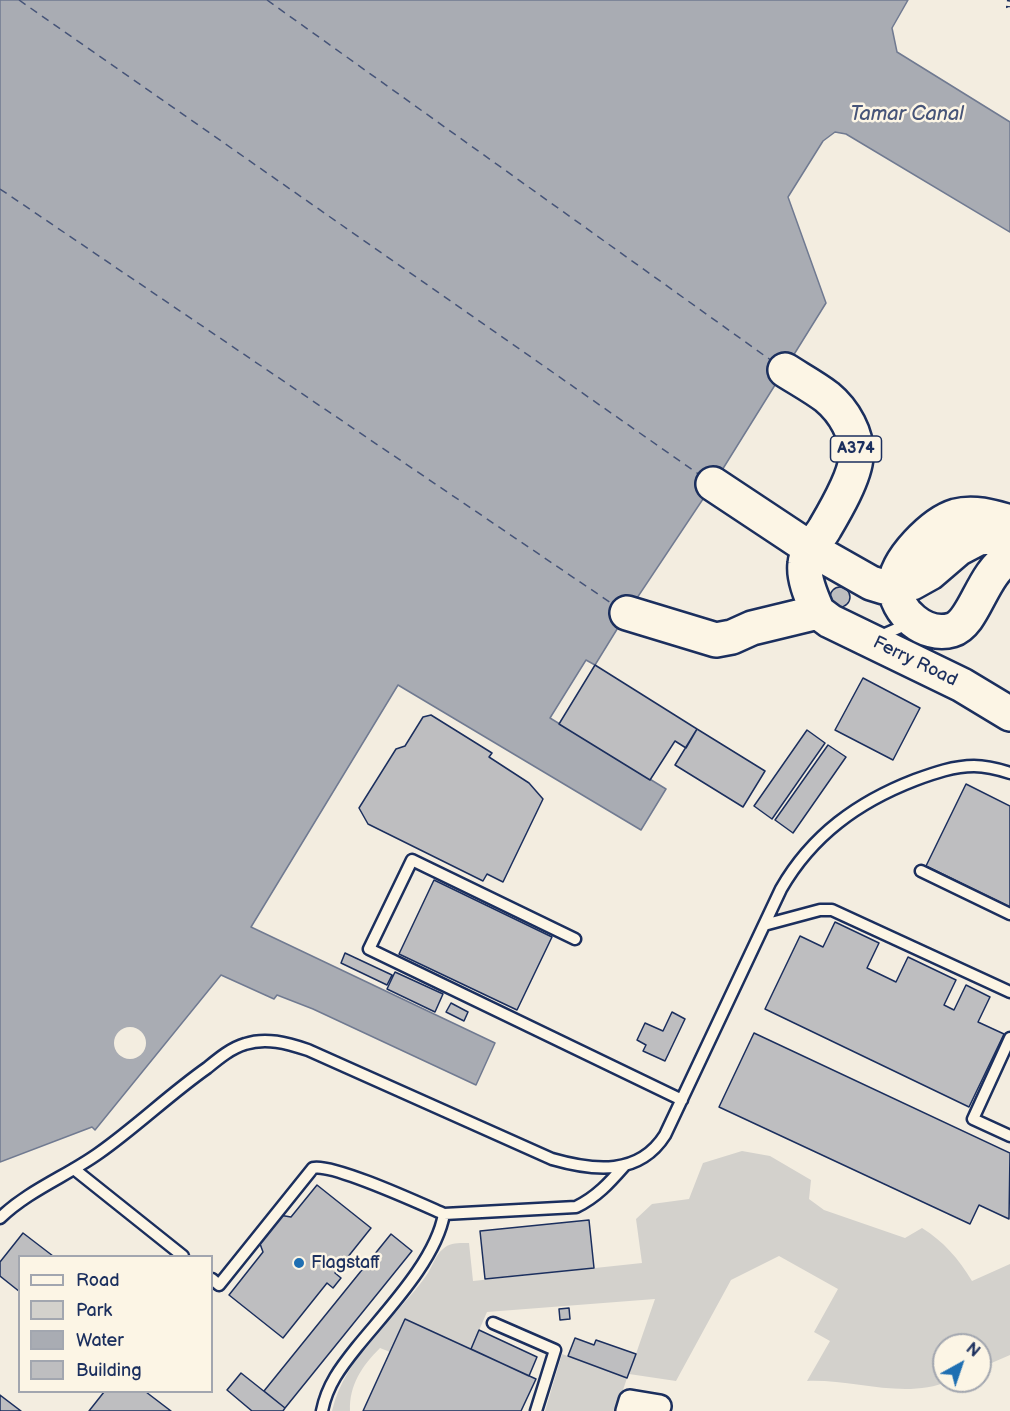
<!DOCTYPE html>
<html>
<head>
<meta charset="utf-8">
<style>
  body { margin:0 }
  #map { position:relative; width:1010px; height:1411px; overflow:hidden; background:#f3ede0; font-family:"Balsamiq Sans",sans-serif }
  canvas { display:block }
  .legend { position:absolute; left:18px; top:1255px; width:195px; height:138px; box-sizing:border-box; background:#fcf5e5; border:2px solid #a2a6af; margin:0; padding:8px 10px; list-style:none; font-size:18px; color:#1b2f5e }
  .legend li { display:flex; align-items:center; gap:12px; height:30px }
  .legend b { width:30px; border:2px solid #a2a6af }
  .north { position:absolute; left:932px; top:1333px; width:60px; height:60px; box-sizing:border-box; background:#fcf5e5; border:2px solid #a2a6af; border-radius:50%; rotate:40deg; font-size:16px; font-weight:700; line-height:24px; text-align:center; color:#1b2f5e }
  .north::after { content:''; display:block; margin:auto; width:21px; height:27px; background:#1f6fb2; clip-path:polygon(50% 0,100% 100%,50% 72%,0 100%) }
</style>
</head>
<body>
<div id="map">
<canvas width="1010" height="1411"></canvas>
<ul class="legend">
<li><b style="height:8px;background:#fcf5e5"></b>Road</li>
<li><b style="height:16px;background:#d3d1cc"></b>Park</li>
<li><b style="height:16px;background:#a9acb3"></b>Water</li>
<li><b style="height:16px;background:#bebec0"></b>Building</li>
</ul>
<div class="north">N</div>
</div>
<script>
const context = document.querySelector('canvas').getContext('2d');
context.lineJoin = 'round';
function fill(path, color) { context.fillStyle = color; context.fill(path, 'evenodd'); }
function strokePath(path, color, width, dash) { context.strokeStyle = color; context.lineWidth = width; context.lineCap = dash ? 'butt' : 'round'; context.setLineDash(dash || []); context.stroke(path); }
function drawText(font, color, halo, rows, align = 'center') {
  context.font = font + ' "Balsamiq Sans",sans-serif'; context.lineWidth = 5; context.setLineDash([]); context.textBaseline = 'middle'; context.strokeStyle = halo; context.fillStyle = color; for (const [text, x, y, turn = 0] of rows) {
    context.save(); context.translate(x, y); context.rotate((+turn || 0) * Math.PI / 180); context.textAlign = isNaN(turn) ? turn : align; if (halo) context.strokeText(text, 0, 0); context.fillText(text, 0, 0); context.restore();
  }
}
fill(new Path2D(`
  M742,1151L770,1156L811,1180L809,1199L824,1210L905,1238L922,1228C944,1242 958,1258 972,1281L1010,1264V1355L980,1368V1345H944V1381H949C905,1400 853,1379 807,1381L830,1341L814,1332L838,1289L779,1256L731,1280L676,1381L629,1374L655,1299L487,1312L471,1349L405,1319L390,1352L380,1348C362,1366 349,1385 350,1411H332C345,1356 394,1320 426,1276C432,1268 435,1255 443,1249C450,1242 460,1243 469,1243L473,1281L642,1263L636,1219L652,1204L689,1199L703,1163Z
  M562,1354L627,1378L616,1411H545Z`), '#d3d1cc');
const water = new Path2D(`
  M0,0H908L892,28L897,52L1010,122V232L846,134L835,132L823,141L788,197L826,303L719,475L627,613L595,665L586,660L550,718L666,789L641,830L398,685L251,927L495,1043L476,1085L313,1009L277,995L274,999L221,975L95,1130L92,1127L0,1162Z`);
fill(water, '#a9acb3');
strokePath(water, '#707a91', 1.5);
fill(new Path2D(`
  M114 1043a16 16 0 1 1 32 0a16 16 0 1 1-32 0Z`), '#f3ede0');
strokePath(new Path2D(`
  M19,0L700,475
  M267,0L772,361
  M0,189L614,605`), '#465478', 1.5, [8, 6]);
const building = new Path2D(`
  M830 597a10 10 0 1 1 20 0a10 10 0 1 1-20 0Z
  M595,665L697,729L686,748L675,741L650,780L559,724Z
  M863,678L920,708L893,760L835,730Z
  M431,715L492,753L489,757L529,783L543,799L503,882L487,874L483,881L368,824L359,808L396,749L405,746L423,717Z
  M697,729L765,771L743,807L675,765Z
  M807,730L825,743L772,819L754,806Z
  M828,745L846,757L793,833L775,820Z
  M966,784L1010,806V907L926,866Z
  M434,880L552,937L517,1010L399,954Z
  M835,922L879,943L867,968L896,982L908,957L956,980L944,1005L954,1010L966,985L990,997L978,1022L1004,1034L969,1107L765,1009L800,936L823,947Z
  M345,953L392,975L387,985L341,963Z
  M395,972L443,994L435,1012L387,989Z
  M451,1003L468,1012L464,1021L446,1012Z
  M672,1012L685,1019L665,1061L643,1051L646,1045L637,1040L645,1023L663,1031Z
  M754,1033L1010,1153L1009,1219L979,1205L970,1224L719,1107Z
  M317,1185L371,1228L335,1273L341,1278L333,1288L327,1283L283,1338L229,1295L263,1252L259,1241L279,1215L291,1217Z
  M589,1220L594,1268L485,1279L480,1231Z
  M23,1233L53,1256H20V1292L0,1276V1262Z
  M391,1234L412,1251L285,1408L264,1391Z
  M569,1308L570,1319L560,1320L559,1309Z
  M405,1319L536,1379L521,1411H363Z
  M479,1330L537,1357L529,1376L471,1349Z
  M575,1338L594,1345L596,1340L636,1354L627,1378L568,1356Z
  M241,1373L285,1408L283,1411H252L227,1390Z
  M104,1392H146L171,1411H89Z
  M0,1395L21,1411H0Z`);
fill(building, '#bebec0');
strokePath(building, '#1b2f5e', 1.5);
const service = new Path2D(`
  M878,637L910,623
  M921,871L1010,914
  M764,925L820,910H832L1010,992
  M575,939L412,860L369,949L682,1100
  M1010,1038L973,1119L1010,1136
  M74,1169L183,1256
  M0,1218C29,1190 67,1176 99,1153C136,1127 170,1094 207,1068C218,1059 231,1048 245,1044C266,1037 287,1043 308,1050L552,1159C594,1171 639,1176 665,1135L781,889C812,835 858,802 915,780C934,773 954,766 974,766C986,766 998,769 1010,773
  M212,1279L219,1285L313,1168C332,1163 421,1204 444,1214
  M493,1323L555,1350L536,1411
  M322,1411C327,1385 341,1367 357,1347C387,1310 436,1260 444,1214L576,1207C597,1197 610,1182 625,1165`);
const minor = new Path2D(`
  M627,1411L630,1401L660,1406`);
const primary = new Path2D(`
  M785,370C799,379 814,387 827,397C844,411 858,435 856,457C855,477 835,511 825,528C819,539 806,550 805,564C803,579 812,598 818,612
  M713,484L811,549L871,583L884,587H895L912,583L930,573L958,549L979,538L1010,535
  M1010,522C993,517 974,511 956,516C933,523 896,560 895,585C895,612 925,638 952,630C975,623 981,574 1010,557
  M818,612L830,621L962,685L1010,714
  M627,613L716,640L732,637L752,628L818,612`);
strokePath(service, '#1b2f5e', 15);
strokePath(minor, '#1b2f5e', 26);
strokePath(primary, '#1b2f5e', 38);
strokePath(new Path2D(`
  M1009,0L1008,7L1010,11`), '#1b2f5e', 4, [1.5, 4.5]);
strokePath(service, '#fcf5e5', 10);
strokePath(minor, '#fcf5e5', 21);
strokePath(primary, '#fcf5e5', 33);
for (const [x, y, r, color] of [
  [299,1263,6,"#1f6fb2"]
]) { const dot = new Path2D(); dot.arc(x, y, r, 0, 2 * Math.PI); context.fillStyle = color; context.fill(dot); strokePath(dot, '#fcf5e5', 2); }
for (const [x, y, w] of [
  [856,449,51]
]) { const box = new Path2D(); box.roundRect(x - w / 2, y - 13, w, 26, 4.5); context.fillStyle = '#fcf5e5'; context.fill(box); strokePath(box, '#1b2f5e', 1.5); }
drawText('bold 16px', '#1b2f5e', null, [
  ["A374",856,449]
]);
drawText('18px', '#1b2f5e', '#fcf5e5', [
  ["Ferry Road",915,662,26]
]);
drawText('18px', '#1b2f5e', '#fcf5e5', [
  ["Flagstaff",311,1263]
], 'left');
drawText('italic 20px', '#465478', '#fcf5e5', [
  ["Tamar Canal",907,115]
]);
</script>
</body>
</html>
